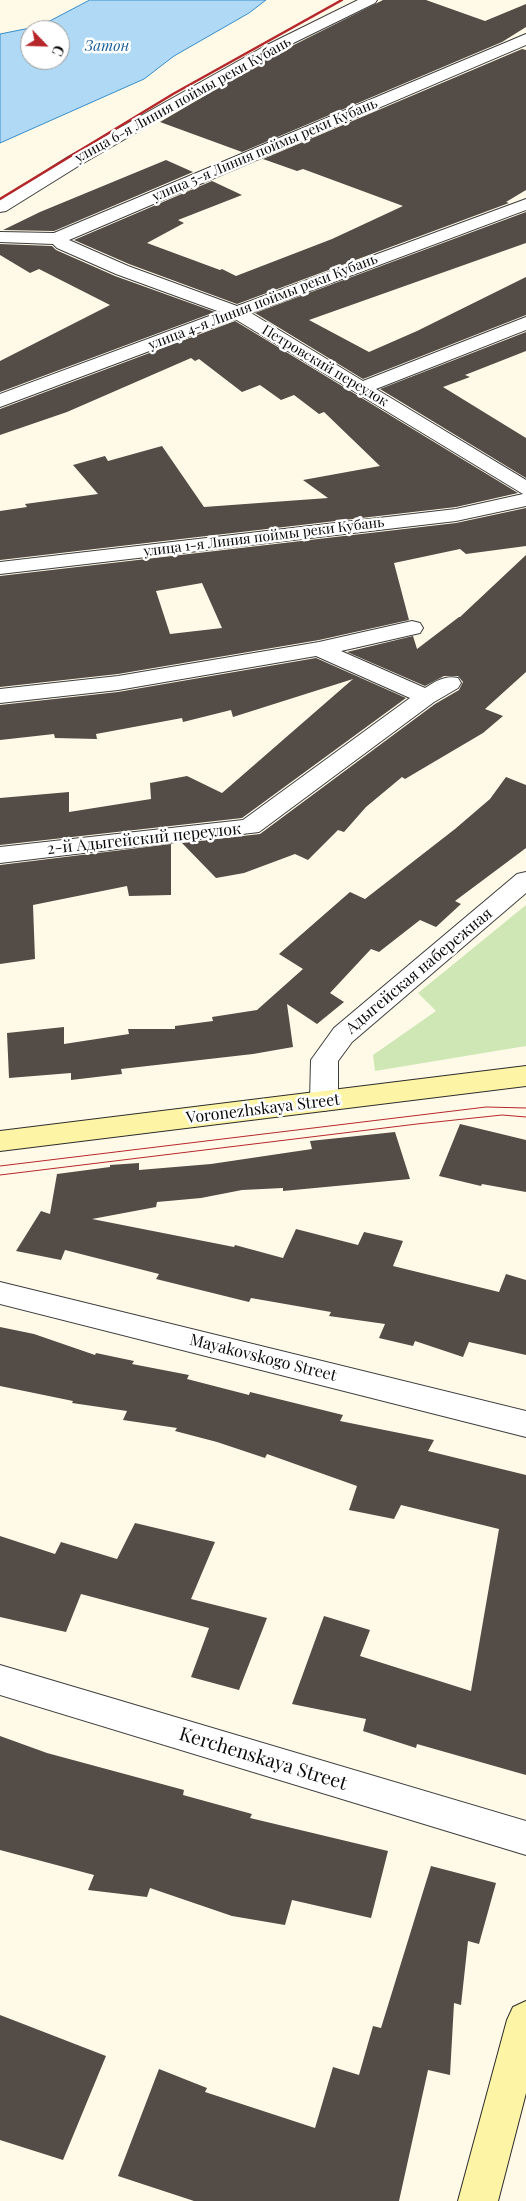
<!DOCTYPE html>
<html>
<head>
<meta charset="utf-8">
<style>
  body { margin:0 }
  #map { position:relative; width:526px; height:2201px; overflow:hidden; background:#fffae8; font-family:"Playfair Display",serif }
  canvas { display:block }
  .north { position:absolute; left:20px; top:20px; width:50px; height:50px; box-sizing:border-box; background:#fff; border:1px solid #9d9d9d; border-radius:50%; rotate:114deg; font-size:14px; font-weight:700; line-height:20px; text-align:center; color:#0a0a0a }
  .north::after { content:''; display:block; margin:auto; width:18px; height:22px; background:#b6272c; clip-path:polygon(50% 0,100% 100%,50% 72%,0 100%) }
</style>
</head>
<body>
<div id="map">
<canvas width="526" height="2201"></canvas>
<div class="north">С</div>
</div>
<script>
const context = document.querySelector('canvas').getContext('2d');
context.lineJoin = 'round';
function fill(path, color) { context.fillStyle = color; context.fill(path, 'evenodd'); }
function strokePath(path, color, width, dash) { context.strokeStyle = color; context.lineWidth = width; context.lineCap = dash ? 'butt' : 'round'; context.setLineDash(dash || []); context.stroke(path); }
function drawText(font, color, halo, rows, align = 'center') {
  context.font = font + ' "Playfair Display",serif'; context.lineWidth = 5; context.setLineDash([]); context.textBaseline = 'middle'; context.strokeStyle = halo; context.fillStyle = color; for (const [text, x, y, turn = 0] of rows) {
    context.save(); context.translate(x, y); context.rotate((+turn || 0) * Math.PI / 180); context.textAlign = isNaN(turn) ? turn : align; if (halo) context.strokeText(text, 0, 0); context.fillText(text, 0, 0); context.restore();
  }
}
fill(new Path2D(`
  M526,905V1046L375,1071L373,1055L436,1011L418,993Z`), '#cee7b4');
const water = new Path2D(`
  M90,0H266L249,13L174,56L144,79L0,143V34L40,26ZM30,30H60V60H30Z`);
fill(water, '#afd9f4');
strokePath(water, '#388dc9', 1);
fill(new Path2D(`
  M383,0H426L485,21L526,4V27L502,42L242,152L160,122L276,54Z
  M522,49L526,50V190L506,202L509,203L237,304L129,264L74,240L212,181L242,195L178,220L184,223L147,243L220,270L222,269L236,276L332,239L403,206L303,169L297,171L263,159Z
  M166,160L193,172L54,231L3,230L40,212Z
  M526,212V243L309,320L369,352L417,331L526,277V315L363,379L255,313Z
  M0,244L52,246L56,250L115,276L215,312L0,392V361L110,305L39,269L30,273L0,255Z
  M235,321L518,493L456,507L0,560V511L27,507L25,504L98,494L73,465L105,456L108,461L162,446L204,507L328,498L303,480L380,466L324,412L319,414L294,395L281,400L260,385L242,392L199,359L195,361L191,358L67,412L0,435V409Z
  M526,332V351L465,375L470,377L443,387L526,438V478L380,389Z
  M526,508V546L466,554L460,549L394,563L409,620L319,640L118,674L0,687V576L456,523ZM202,583L222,628L170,634L156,591Z
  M526,555V672L485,709L503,716L483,733L405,779L402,777L366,807L344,832L338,830L308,860L295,854L244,873L216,878L182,843L260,834L435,704L459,690L463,682L458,676H444L425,686L347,652L413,636L417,649L459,617H460Z
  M316,658L406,698L242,818L0,845V798L69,792V812L151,799L150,783L187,776L222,793L353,679L233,717L231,710L183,722L182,718L96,734L97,739L55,738L54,734L0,740V705L118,692Z
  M506,777L526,785V848L455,901L461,904L436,927L420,920L379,952L371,949L330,993L344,1002L317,1024L287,1004L293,1047L253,1054L121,1069L122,1074L71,1080V1073L9,1078L7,1033L64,1027V1044L129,1034L128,1029H175V1026L213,1021L212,1017L257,1010L303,969L279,954L350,892L365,899L455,829L490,799Z
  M171,844V895L129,896L127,886L33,905L35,959L0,964V865Z
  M460,1124L526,1140V1192L482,1184L481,1186L439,1176Z
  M395,1132L410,1179L283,1191V1188L242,1190L201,1198L157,1202L156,1207L92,1219L234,1247L235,1245L283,1258L296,1229L358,1245L364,1232L403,1241L393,1266L499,1292L506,1274L526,1280V1355L469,1342L463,1357L415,1341L413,1346L379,1338L385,1324L329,1316L331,1312L251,1298L249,1302L156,1279L159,1274L65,1250L61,1260L16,1251L41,1211L50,1214L57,1174L110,1167V1165L139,1163V1170L211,1164L312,1149L310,1141Z
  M0,1327L34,1334L95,1355L96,1353L134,1361L132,1364L189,1375L187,1379L249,1395L250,1392L343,1415L340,1421L434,1440L428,1451L526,1475V1775L417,1744L416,1748L363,1731L366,1719L292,1704L324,1616L370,1630L360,1656L471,1691L499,1529L401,1505L394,1519L349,1510L357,1486L267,1454L265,1458L217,1442L175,1431L177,1428L123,1420L127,1411L72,1403L73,1401L0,1386Z
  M135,1523L215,1542L191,1599L267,1618L239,1690L191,1677L209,1628L81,1594L66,1632L0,1617V1536L55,1554L61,1542L117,1559Z
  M0,1736L47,1753L184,1790L183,1795L252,1814L250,1818L388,1851L371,1918L292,1900L285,1925L232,1916L150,1888L147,1897L88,1890L94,1875L0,1850Z
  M431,1866L496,1883L479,1944L468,1941L461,2005L454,2003L450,2075L428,2070L399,2201H194L118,2176L159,2069L207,2088L205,2092L315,2128L333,2067L359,2075L373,2026L381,2028Z
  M0,2015L106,2056L63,2160L0,2140Z`), '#534c47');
const street = new Path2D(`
  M358,0H377L375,3L275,52L80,165L6,211L0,212V200L68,157L265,46Z
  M526,34V45L69,240L128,266L237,306L526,199V210L251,313L363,381L526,317V330L376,389L526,480V506L456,521L0,574V562L456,509L523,494L235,319L0,407V394L220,312L116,274L57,248L53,244L0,242V232L54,233Z
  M412,621L420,623L423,628L420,633L341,651L425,688C436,681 445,675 458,678L461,683L458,688L434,702L259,832L0,863V847L243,820L410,698L316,656L118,690L0,703V689L118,676L319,642Z
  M526,872V893L352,1042L338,1061V1101L334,1108L324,1111L314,1108L310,1101L311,1060L334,1028L517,874Z
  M0,1282L526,1411V1437L0,1304Z
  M0,1665L526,1821V1855L0,1695Z`);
const secondary = new Path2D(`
  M526,1066V1086L0,1151V1131Z
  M526,2001V2093L498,2201H458L507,2020L513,2007Z`);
strokePath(street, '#3d3d3d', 2);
strokePath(secondary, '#2c2c2c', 2);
fill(street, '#fff');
fill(secondary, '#fdf4a5');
strokePath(new Path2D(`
  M0,1166L486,1107L526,1108
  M0,1175L417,1124L502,1115L526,1117`), '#b6272c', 1);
strokePath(new Path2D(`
  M0,199L173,94L342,0`), '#b6272c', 2.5);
drawText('14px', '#0a0a0a', '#fff', [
  ["улица 6-я Линия поймы реки Кубань",183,100,-29],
  ["улица 5-я Линия поймы реки Кубань",265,150,-23],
  ["улица 4-я Линия поймы реки Кубань",263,302,-21],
  ["Петровский переулок",325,366,31],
  ["улица 1-я Линия поймы реки Кубань",264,537,-7]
]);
drawText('italic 15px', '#185e98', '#fff', [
  ["Затон",107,46]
]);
drawText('16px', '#0a0a0a', '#fff', [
  ["2-й Адыгейский переулок",144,839,-6],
  ["Адыгейская набережная",419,971,-40],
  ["Voronezhskaya Street",263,1109,-7],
  ["Mayakovskogo Street",263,1358,14]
]);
drawText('19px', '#0a0a0a', '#fff', [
  ["Kerchenskaya Street",263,1759,17]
]);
</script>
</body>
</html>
